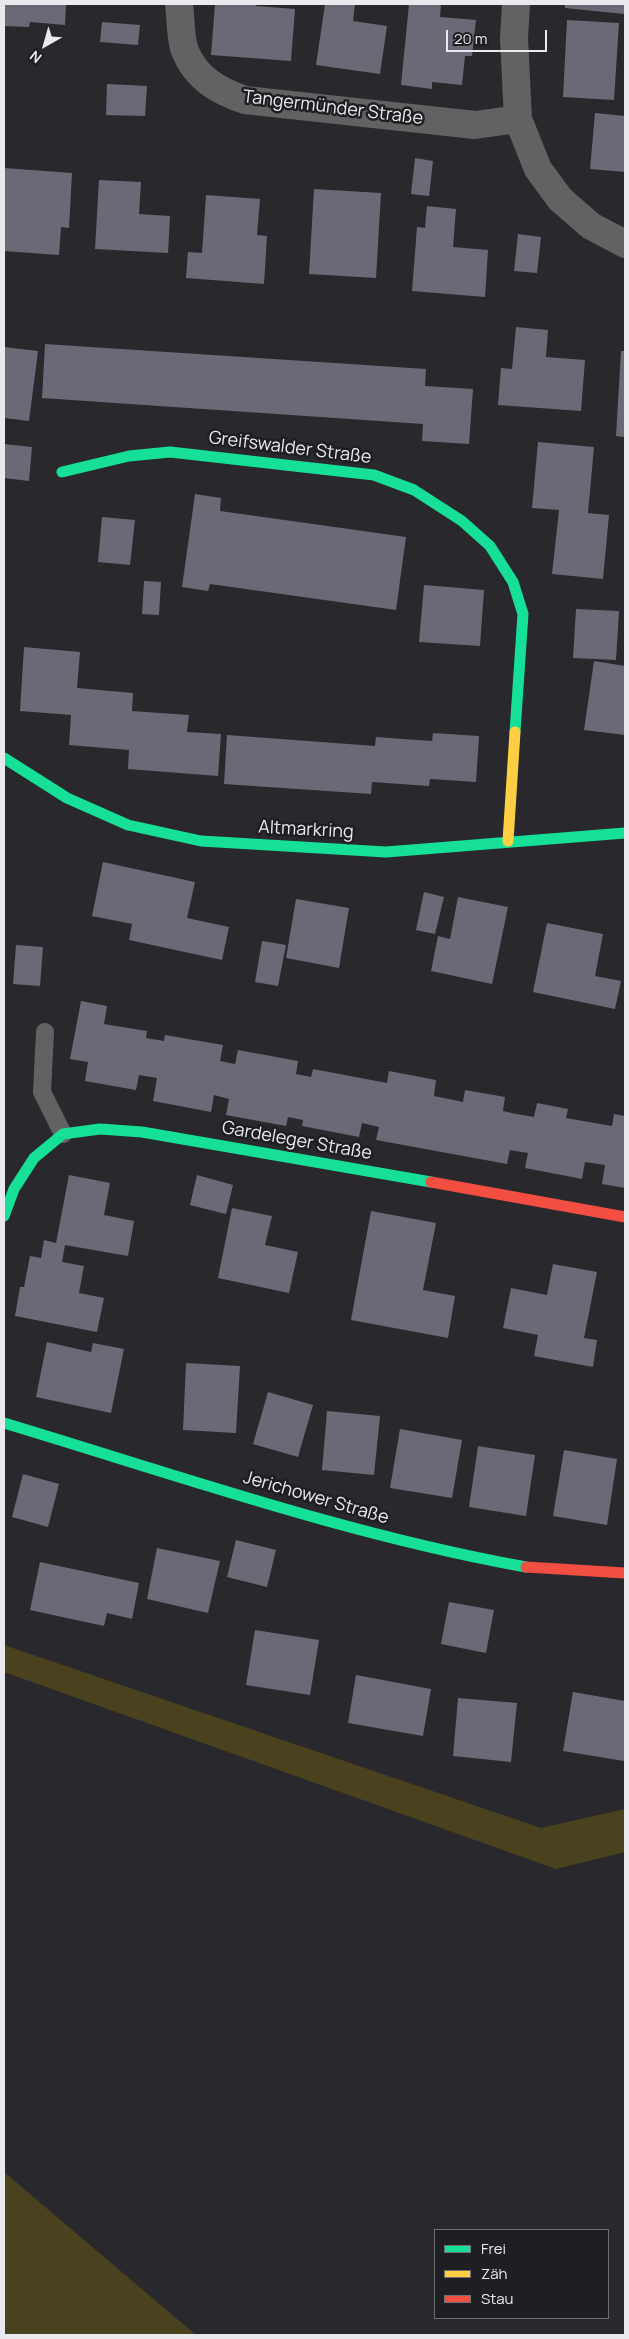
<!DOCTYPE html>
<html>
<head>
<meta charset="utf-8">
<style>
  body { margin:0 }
  #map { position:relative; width:629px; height:2339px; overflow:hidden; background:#29282c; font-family:Manrope,sans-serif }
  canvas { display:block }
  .frame { position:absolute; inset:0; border:5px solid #eaeaee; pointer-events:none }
  .legend { position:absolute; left:434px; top:2229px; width:175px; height:90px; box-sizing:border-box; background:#1e1e23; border:1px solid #707074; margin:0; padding:6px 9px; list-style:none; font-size:15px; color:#eaeaee }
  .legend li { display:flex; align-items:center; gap:10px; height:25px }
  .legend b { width:25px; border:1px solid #707074 }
  .north { position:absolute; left:20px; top:20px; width:50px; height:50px; -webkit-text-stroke:4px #1e1e23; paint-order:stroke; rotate:218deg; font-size:14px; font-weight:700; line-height:20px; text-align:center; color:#eaeaee }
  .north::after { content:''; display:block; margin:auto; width:18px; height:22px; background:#eaeaee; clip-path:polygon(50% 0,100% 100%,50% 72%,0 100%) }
  .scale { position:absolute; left:446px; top:30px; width:101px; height:22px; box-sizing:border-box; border:2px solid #eaeaee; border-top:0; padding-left:6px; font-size:15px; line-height:18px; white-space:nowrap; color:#eaeaee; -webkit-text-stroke:4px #1e1e23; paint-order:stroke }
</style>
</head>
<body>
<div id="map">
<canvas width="629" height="2339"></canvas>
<div class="frame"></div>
<ul class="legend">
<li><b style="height:6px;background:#16e098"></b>Frei</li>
<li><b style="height:6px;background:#ffcf43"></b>Zäh</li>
<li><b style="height:6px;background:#f24e42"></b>Stau</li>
</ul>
<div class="north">N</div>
<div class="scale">20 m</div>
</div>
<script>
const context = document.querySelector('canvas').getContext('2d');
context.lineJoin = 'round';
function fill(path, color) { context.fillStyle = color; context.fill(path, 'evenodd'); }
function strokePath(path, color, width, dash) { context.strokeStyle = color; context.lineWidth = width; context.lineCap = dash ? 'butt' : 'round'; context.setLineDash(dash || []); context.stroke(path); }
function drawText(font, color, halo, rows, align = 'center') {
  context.font = font + ' Manrope,sans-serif'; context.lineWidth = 5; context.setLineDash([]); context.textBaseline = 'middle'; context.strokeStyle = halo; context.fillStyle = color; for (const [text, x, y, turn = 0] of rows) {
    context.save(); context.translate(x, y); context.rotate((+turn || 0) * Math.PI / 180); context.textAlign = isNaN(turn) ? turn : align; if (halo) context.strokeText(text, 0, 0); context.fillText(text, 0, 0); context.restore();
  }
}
fill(new Path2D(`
  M4,1645L541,1828L625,1809V1852L556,1869L4,1672Z
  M4,2172L196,2335H4Z`), '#4a411e');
fill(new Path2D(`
  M4,4H66L65,25L30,22L29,27L4,26Z
  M215,4H256V6L295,9L291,61L211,55Z
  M325,4H355L353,21L387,26L380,74L316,65Z
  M409,4H441L440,17L476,20L472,56H465L462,85L432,82V89L401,85Z
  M565,4H625V6L624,14L565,8Z
  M567,20L619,23L614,100L563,97Z
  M102,22L140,25L138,45L100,42Z
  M107,84L147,86L145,116L106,115Z
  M595,113L625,116V172L590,169Z
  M415,158L433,161L429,196L411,194Z
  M4,168L72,173L69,228L61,227L59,255L4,251Z
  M99,180L141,182L139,214L170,216L168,253L95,249Z
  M314,189L381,193L376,278L309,274Z
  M206,195L260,199L257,235L267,236L264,284L186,278L188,252L202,253Z
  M427,206L456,209L453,247L488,250L485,297L412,291L417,227L425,228Z
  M518,234L541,237L537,273L514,271Z
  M516,327L548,330L546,357L585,360L581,411L498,405L501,368L512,369Z
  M45,344L426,369L425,386L473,389L469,444L422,441L423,424L42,398Z
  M4,347L38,351L29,421L4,418Z
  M621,351H625V437L616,436Z
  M538,442L594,447L588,513L609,515L603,579L552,574L559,510L532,508Z
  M4,444L32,447L29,481L4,478Z
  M195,494L221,498L220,511L406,537L396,610L210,584L208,591L182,587Z
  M102,517L135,520L130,565L98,562Z
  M144,581L161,582L159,615L142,614Z
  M424,585L484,590L480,646L419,642Z
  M576,609L619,611L616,660L573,658Z
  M24,647L80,652L77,688L133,693L132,711L189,715L187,732L221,734L218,776L128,769L129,750L69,745L71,715L20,711Z
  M594,661L625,666V735L584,730Z
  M433,733L479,736L476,782L430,779L429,786L372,782L371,794L224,784L227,735L375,746L376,737L432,741Z
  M103,862L195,882L187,918L229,927L222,960L129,940L132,924L92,916Z
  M424,892L444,897L435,934L416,930Z
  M458,897L508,907L492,984L431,971L438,936L450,939Z
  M296,899L349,908L339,968L286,958Z
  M547,923L603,934L595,976L621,981L615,1009L533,992Z
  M262,941L286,945L278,986L255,982Z
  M16,945L43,947L40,986L13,984Z
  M81,1001L107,1006L104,1024L147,1031L146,1038L164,1041L165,1035L223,1045L220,1061L235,1064L238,1050L298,1061L296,1074L311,1077L313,1069L387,1083L389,1071L436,1080L434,1096L463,1102L465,1090L505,1097L503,1111L516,1114L534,1117L537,1103L568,1109L566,1118L612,1126L614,1114L625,1116V1188L602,1184L605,1165L585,1162L582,1179L525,1168L528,1153L510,1150L507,1164L376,1140L379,1127L362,1123L359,1137L302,1126L303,1120L288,1117L286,1126L226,1115L229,1099L214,1095L211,1112L153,1101L157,1078L139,1075L136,1090L85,1081L88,1062L70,1059Z
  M69,1175L110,1183L104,1215L134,1221L128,1256L65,1245L62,1262L84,1266L79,1293L104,1298L97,1332L15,1316L20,1287H24L30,1256L41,1258L44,1240L56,1243Z
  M197,1175L233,1185L226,1214L190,1205Z
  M232,1208L272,1216L265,1245L298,1252L289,1293L218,1278Z
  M371,1211L436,1223L423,1290L455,1296L448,1338L351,1320Z
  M553,1264L597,1272L584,1338L597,1340L593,1367L534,1356L538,1335L503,1328L511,1288L547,1295Z
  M47,1342L91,1352L93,1343L124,1349L111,1413L36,1397Z
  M186,1363L240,1366L236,1433L183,1430Z
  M268,1392L313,1405L298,1457L253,1444Z
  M327,1411L380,1416L374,1475L322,1470Z
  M400,1429L462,1440L452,1498L390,1488Z
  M478,1446L535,1455L526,1516L469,1507Z
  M564,1450L617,1459L607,1525L553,1516Z
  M23,1474L59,1484L48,1527L12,1517Z
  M236,1540L276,1550L267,1587L227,1577Z
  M157,1548L220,1561L208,1613L147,1599Z
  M40,1562L139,1583L132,1619L107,1613L104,1626L30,1610Z
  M449,1602L494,1610L486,1653L441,1644Z
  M255,1630L319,1640L310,1695L246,1685Z
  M356,1675L431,1689L423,1736L348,1723Z
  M573,1692L625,1701L624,1761L563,1751Z
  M458,1698L517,1703L511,1762L453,1756Z`), '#6b6976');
strokePath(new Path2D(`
  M45,1032L42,1092L63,1134`), '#626263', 18);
strokePath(new Path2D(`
  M179,4C181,18 180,38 185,51C196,78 218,91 245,100L475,125L518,119
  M516,4L514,38L518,119L538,169L560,199L591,226L625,244`), '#626263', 28);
strokePath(new Path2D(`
  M62,472L129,456L170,452L374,475L414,490L462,521L490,546L513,582L523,614L515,732
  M4,758L67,798L128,825L201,841L386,852L625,833
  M4,1216L14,1189L34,1158L63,1134L100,1129L142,1132L431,1182
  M4,1423C177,1475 348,1535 526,1567`), '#16e098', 11);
strokePath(new Path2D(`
  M508,841L515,732`), '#ffcf43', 11);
strokePath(new Path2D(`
  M431,1182L625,1217
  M526,1567L625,1573`), '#f24e42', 11);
drawText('18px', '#eaeaee', '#1e1e23', [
  ["Tangermünder Straße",333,108,7],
  ["Greifswalder Straße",290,448,7],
  ["Altmarkring",306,830,3],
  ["Gardeleger Straße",297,1141,10],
  ["Jerichower Straße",316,1498,16]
]);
</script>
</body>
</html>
